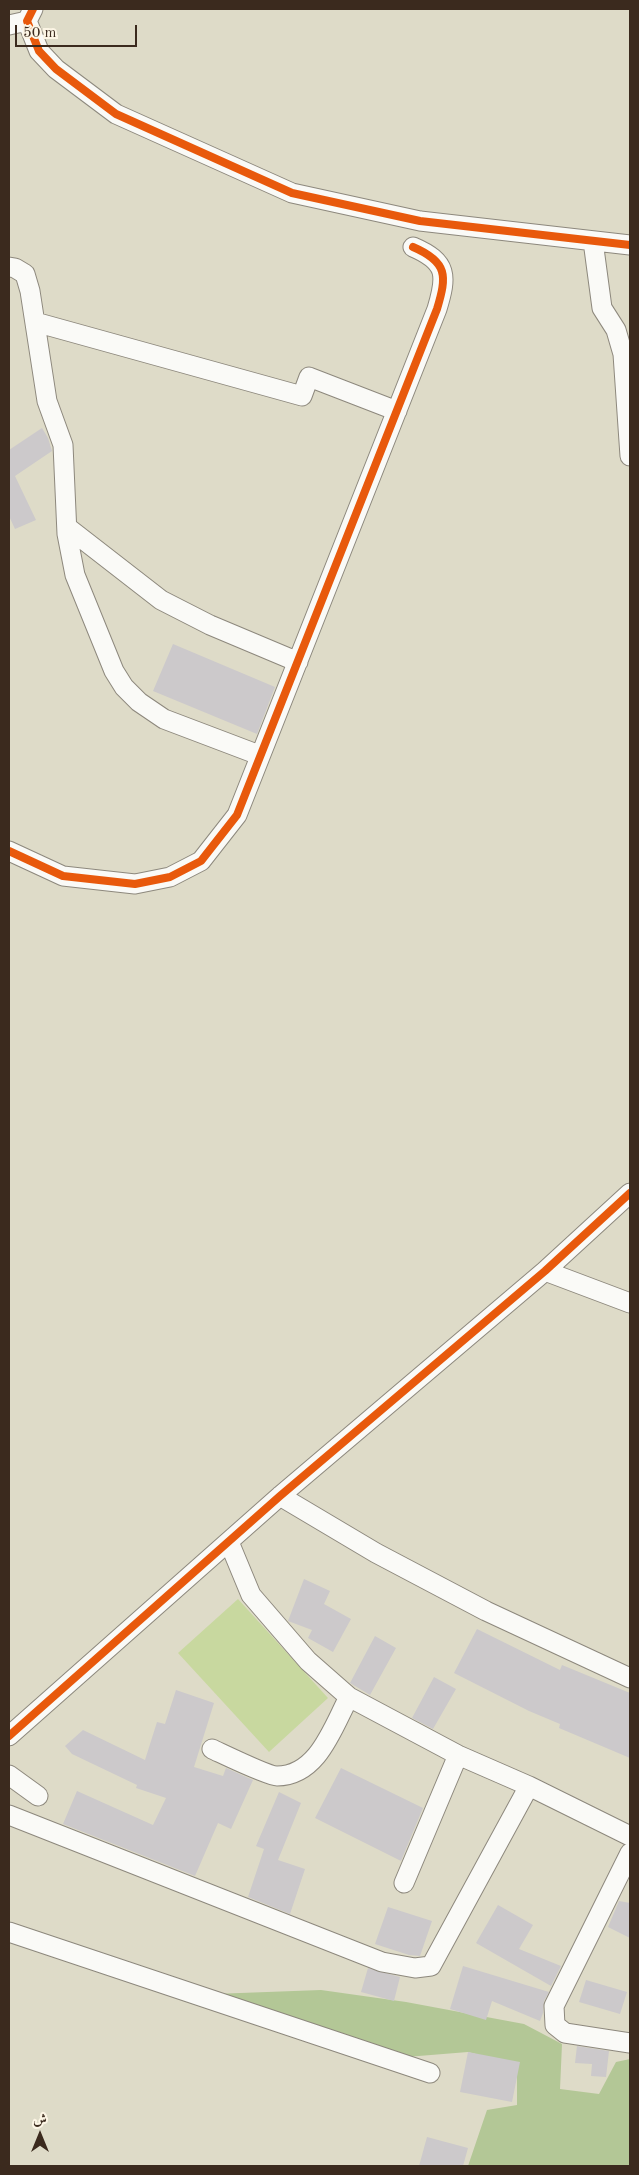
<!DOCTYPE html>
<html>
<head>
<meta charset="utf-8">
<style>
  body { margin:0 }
  #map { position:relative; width:639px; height:2175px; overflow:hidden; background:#dedbc8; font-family:"Old Standard TT",Amiri,serif }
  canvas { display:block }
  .frame { position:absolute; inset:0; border:10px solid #3b2a1e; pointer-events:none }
  .north { position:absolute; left:15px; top:2110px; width:50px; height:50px; -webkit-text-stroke:4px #fcf5e5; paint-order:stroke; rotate:0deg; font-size:14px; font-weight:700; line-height:20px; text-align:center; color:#3b2a1e }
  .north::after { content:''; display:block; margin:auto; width:18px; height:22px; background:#3b2a1e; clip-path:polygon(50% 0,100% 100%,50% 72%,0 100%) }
  .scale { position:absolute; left:15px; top:25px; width:122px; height:22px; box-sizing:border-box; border:2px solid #3b2a1e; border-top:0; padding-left:6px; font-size:15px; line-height:18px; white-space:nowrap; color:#3b2a1e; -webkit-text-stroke:4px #fcf5e5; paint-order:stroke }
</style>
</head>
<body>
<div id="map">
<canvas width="639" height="2175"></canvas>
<div class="frame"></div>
<div class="north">ش</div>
<div class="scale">50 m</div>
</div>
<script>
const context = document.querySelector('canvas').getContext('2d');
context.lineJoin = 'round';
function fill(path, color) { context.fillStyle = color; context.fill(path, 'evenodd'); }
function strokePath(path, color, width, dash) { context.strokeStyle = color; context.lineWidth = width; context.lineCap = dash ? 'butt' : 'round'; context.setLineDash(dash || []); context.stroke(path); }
fill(new Path2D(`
  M238,1599L328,1698L269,1752L178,1653Z`), '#c8d89f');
fill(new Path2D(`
  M321,1990L406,2002L524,2024L562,2044L560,2089L599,2094L616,2062L630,2059V2166H468L487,2110L517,2105V2065L468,2052L406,2057L213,1994Z`), '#b3c796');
fill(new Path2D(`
  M42,428L48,438L52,451L15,476L36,520L15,529L9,516V450Z
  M173,644L275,687L257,734L153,691Z
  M304,1579L330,1591L324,1604L351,1619L333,1652L308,1638L312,1630L288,1621Z
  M477,1629L560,1670L562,1665L630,1693V1758L559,1728L560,1724L529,1711L454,1673Z
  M375,1636L396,1648L370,1695L350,1683Z
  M434,1677L456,1689L433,1729L412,1718Z
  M176,1690L214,1703L194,1767L223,1776L226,1768L253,1780L231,1829L218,1823L195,1876L63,1824L77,1791L153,1825L166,1798L136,1788L137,1785L72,1754L65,1746L83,1730L145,1760L157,1722L165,1724Z
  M341,1768L423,1808L401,1861L315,1818Z
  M279,1792L301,1803L278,1860L305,1869L290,1914L248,1897L264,1849L256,1846Z
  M619,1901L630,1903V1938L608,1927Z
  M498,1905L533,1925L519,1949L561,1966L551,1986L476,1943Z
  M388,1907L432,1921L420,1956L409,1955L375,1944Z
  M463,1966L549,1992L544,2001L543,2013L540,2021L492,2001L486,2020L450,2009Z
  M368,1968L400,1977L394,2001L361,1992Z
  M586,1980L627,1992L620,2014L579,2002Z
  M577,2046L609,2051L606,2077L591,2076L592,2064L575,2063Z
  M468,2052L520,2062L512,2102L460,2092Z
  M427,2137L468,2148L463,2166H419Z`), '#ccc9cb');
const minor = new Path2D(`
  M33,9L27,21L39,51L56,69L116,114L292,193L420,221L630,245
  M9,25L27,21
  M593,241L602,308L616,330L623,354L630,456
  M9,267L15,268L25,274L30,291L47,401L63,445L67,534L75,575L114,671L124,687L139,702L164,719L259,755
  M35,322L302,396L309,377L397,411
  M67,527L161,600L210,625L298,662
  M9,851L63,876L135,884L170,877L201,861L237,815L437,309C447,276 448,262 413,247
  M545,1271L630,1303
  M280,1496L376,1553L486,1611L630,1678
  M229,1542L251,1595L308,1661L349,1697L458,1755L529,1786L630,1836
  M9,1736L280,1496L545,1271L630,1193
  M212,1749C223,1754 268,1776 277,1776C318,1776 333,1727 349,1697
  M9,1775L38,1796
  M9,1815L382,1962L415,1968L431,1966L529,1786
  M630,1853L554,2006L555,2025L565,2033L630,2043
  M404,1883L458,1755
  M9,1932L430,2073`);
strokePath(minor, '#8d887d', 21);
strokePath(minor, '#fafaf7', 19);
strokePath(new Path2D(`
  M33,9L27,21L39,51L56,69L116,114L292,193L420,221L630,245
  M9,851L63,876L135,884L170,877L201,861L237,815L437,309C447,276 448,262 413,247
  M9,1736L280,1496L545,1271L630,1193`), '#e8590c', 8);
</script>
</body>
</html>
